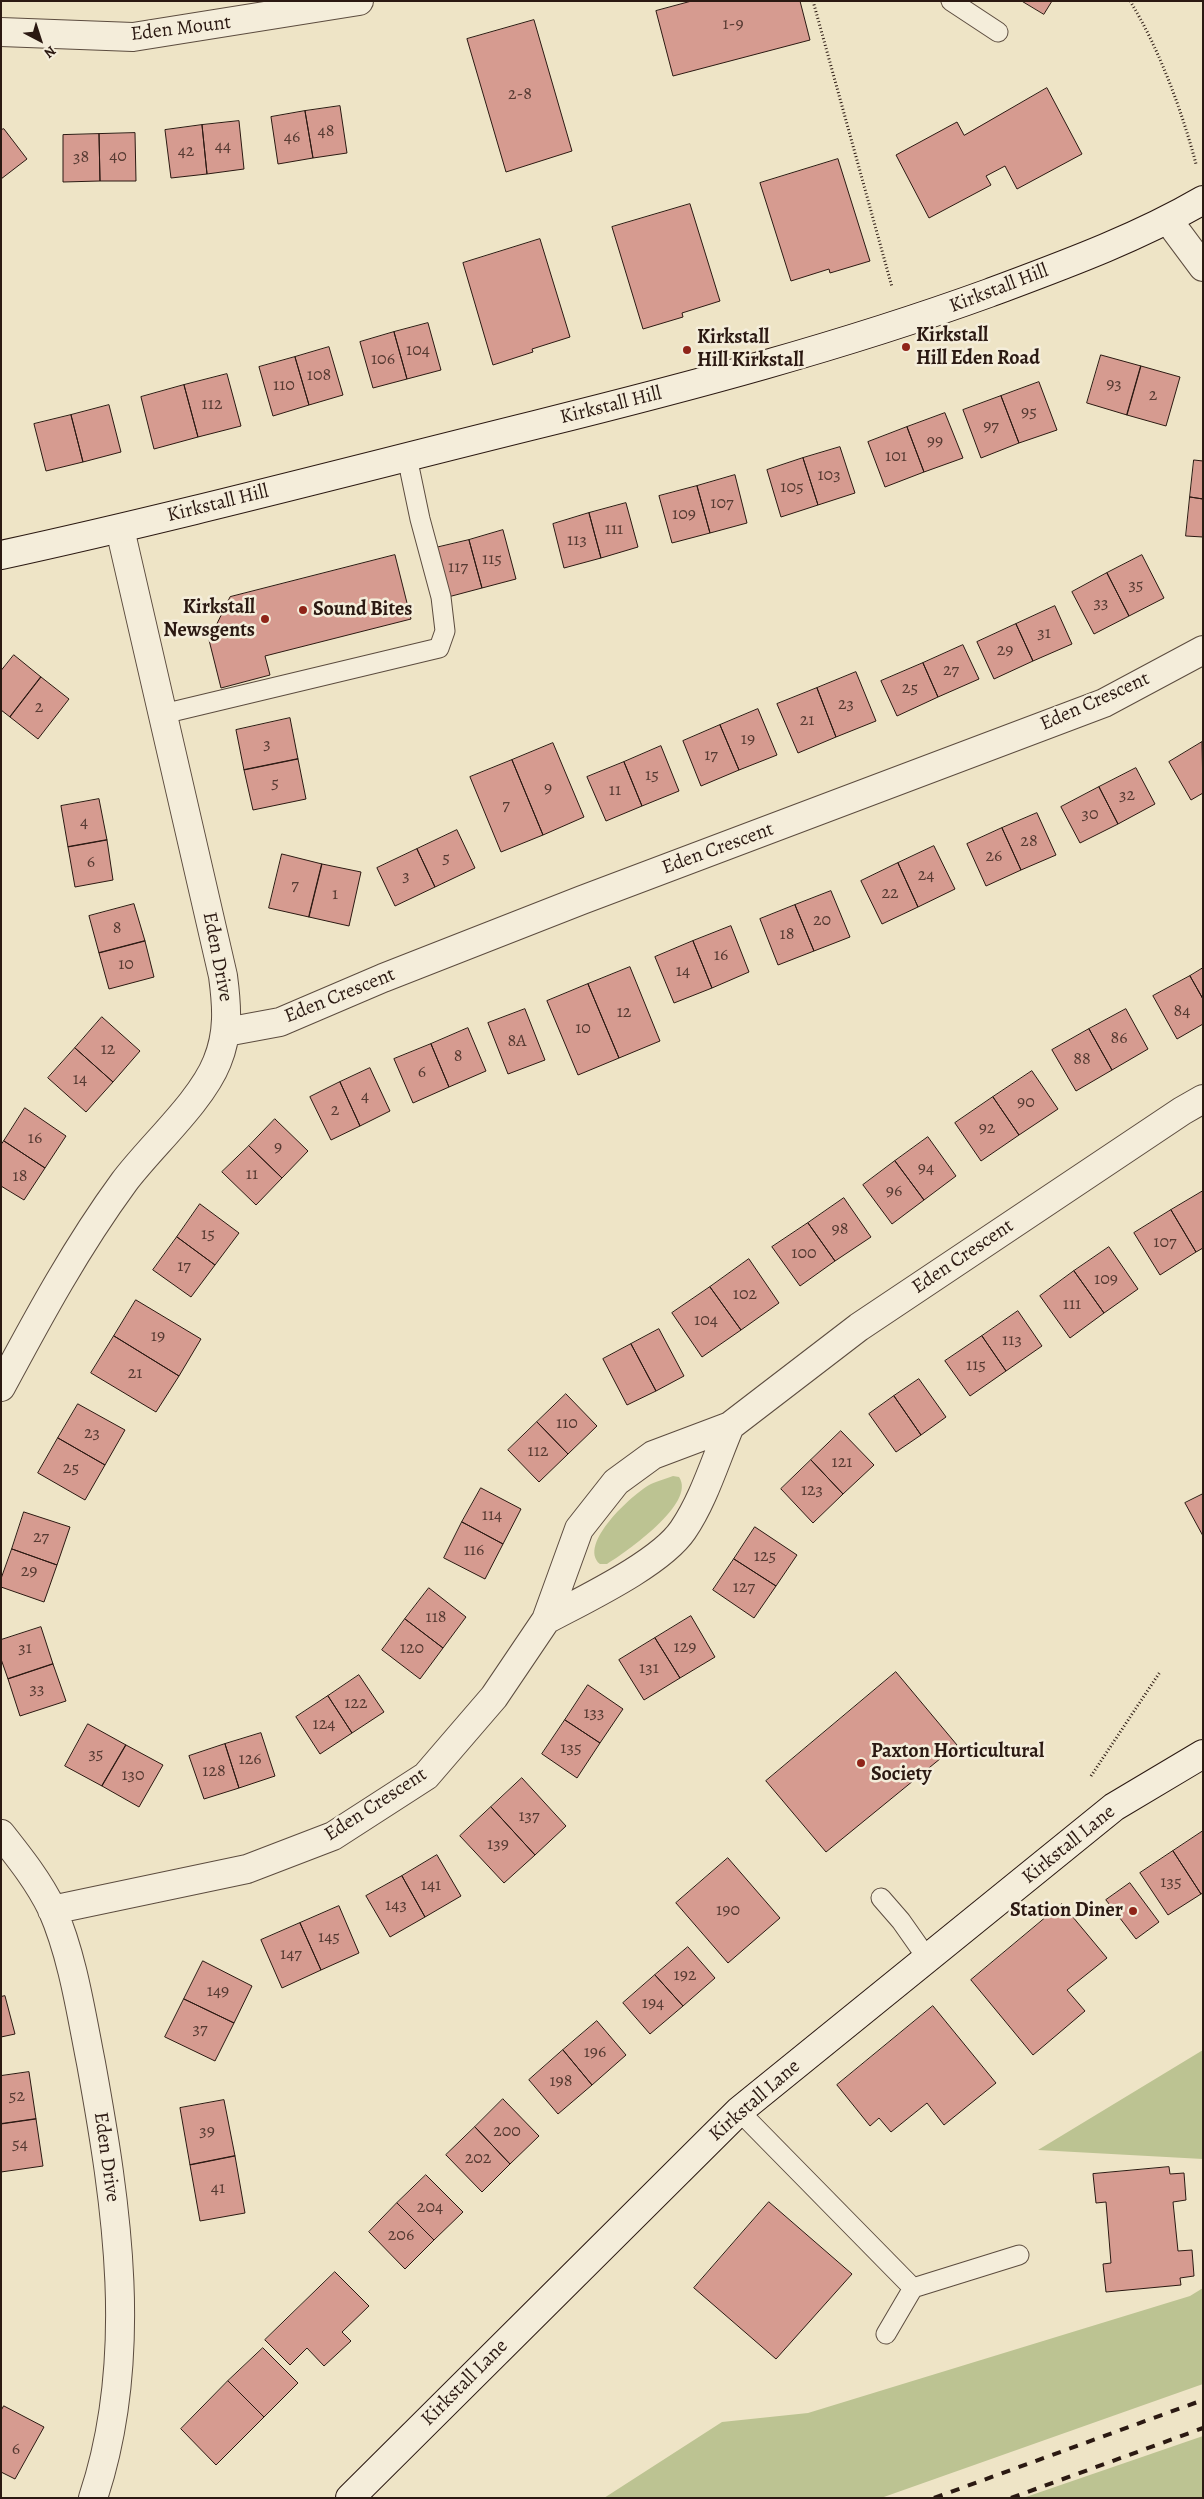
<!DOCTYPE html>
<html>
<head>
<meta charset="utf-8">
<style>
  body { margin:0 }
  #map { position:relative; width:1204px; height:2499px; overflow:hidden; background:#eee4c6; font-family:Alegreya,serif }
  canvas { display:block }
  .frame { position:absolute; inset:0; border:2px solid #2b1912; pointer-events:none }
  .north { position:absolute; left:15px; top:15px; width:50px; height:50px; -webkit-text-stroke:4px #f4edda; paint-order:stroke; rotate:140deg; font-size:14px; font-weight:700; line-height:20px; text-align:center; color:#2b1912 }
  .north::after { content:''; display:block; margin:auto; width:18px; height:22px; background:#2b1912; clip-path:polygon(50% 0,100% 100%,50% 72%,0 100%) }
</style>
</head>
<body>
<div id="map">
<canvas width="1204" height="2499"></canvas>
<div class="frame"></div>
<div class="north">N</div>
</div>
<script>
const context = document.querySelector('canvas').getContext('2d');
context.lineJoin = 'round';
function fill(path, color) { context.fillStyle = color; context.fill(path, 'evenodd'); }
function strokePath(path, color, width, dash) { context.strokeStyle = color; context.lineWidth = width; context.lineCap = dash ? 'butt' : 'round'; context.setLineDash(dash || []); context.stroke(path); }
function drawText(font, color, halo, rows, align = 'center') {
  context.font = font + ' Alegreya,serif'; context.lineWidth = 5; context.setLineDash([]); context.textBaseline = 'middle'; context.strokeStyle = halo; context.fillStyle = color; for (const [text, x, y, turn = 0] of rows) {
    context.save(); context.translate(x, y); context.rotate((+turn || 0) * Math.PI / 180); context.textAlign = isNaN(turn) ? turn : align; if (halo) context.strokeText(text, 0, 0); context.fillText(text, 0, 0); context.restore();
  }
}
fill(new Path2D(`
  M673,1476L679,1477C697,1503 626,1552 607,1564H600C577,1545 632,1494 651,1484C657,1481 666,1479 673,1476Z
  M1203,2050V2159L1038,2150Z
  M1203,2288V2384L881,2498H604L722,2422L808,2413L1190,2296Z
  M1203,2436V2498H1023Z`), '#bcc392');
const building = new Path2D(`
  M692,1H800L810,40L673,76L656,11Z
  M1022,1H1052L1044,14Z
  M534,20L572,151L506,172L467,39Z
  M1047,88L1082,154L1017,189L1005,166L986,176L991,185L929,218L896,155L957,122L964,135Z
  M340,106L347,153L313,158L305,111Z
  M305,111L313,158L278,164L271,117Z
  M239,121L244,169L207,174L202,125Z
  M202,125L207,174L171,178L165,130Z
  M4,129L27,159L1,179V130Z
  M135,133L136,181H100L99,134Z
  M99,134L100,181L63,182V135Z
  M838,159L870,261L830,273L829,269L791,281L760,183Z
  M690,204L720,301L682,313L683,317L643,329L612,227Z
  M540,239L570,337L532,349L533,352L493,365L463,263Z
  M428,323L441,370L407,379L394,332Z
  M394,332L407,379L373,388L360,342Z
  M329,347L343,395L309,405L295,357Z
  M1101,355L1141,366L1127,415L1087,403Z
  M295,357L309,405L273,416L259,367Z
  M1141,366L1180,377L1166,426L1127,415Z
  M227,374L241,426L198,437L184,385Z
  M1039,382L1057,430L1019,443L1001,396Z
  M184,385L198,437L154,449L141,397Z
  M1001,396L1019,443L981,458L963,410Z
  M109,405L121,452L83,462L71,415Z
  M945,413L963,458L924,472L907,427Z
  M71,415L83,462L46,471L34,424Z
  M907,427L924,472L885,487L868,442Z
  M840,447L855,493L818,505L803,458Z
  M803,458L818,505L781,517L767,470Z
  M1194,460L1203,461V499L1190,497Z
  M735,475L747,523L710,533L697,486Z
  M697,486L710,533L672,543L659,496Z
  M1190,497L1203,499V537L1186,536Z
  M626,503L638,547L601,558L589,513Z
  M589,513L601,558L564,568L553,524Z
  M503,530L516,579L482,588L469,540Z
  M469,540L482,588L448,597L435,548Z
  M395,555L411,619L265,656L270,675L221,688L209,640L230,597Z
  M1142,555L1164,598L1129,616L1107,573Z
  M1107,573L1129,616L1094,634L1072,592Z
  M1055,606L1072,644L1033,661L1016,624Z
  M1016,624L1033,661L994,679L977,642Z
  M963,645L979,679L938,697L923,663Z
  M14,655L41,677L10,717L1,710V671Z
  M923,663L938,697L897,716L881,681Z
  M856,672L876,721L836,737L817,688Z
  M41,677L69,699L38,739L10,717Z
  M817,688L836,737L798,753L777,704Z
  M758,709L777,755L739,770L720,725Z
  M290,718L298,759L244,770L236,730Z
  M720,725L739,770L701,786L683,741Z
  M1202,742L1203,793L1191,800L1169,762Z
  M553,743L584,817L543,835L512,760Z
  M661,746L679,791L642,806L624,762Z
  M298,759L306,799L253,810L244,770Z
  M512,760L543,835L501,852L470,777Z
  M624,762L642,806L606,821L587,777Z
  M1136,768L1155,804L1118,824L1099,787Z
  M1099,787L1118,824L1080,843L1061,807Z
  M99,799L107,840L68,847L61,806Z
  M1037,813L1056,855L1021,870L1002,828Z
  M1002,828L1021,870L986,886L967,844Z
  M457,830L475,868L435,887L417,849Z
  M107,840L113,880L75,887L68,847Z
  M934,846L955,889L918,907L898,863Z
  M417,849L435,887L395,906L377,868Z
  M282,854L322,864L309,917L269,908Z
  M898,863L918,907L882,924L861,881Z
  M322,864L361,872L349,926L309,917Z
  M831,891L850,937L814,951L795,905Z
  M134,904L145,941L99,953L89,916Z
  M795,905L814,951L778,965L760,919Z
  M731,926L749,972L712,988L693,941Z
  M145,941L154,977L109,989L99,953Z
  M693,941L712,988L674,1003L655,957Z
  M630,967L660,1041L619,1058L588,984Z
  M1203,968V999L1190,976Z
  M1190,976L1203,999V1024L1177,1039L1153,996Z
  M588,984L619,1058L578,1075L547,1001Z
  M525,1009L545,1060L508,1074L488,1023Z
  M1126,1009L1148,1049L1112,1070L1089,1029Z
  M102,1017L140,1051L113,1082L75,1048Z
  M468,1028L486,1071L449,1087L431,1044Z
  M1089,1029L1112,1070L1076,1091L1052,1050Z
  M431,1044L449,1087L413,1103L394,1059Z
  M75,1048L113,1082L86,1112L48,1078Z
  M370,1068L390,1111L360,1126L340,1082Z
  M1032,1071L1058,1109L1019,1135L993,1097Z
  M340,1082L360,1126L331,1140L310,1097Z
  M993,1097L1019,1135L981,1161L955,1123Z
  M25,1108L66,1136L45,1168L4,1141Z
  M275,1119L308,1151L282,1178L249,1146Z
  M928,1137L956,1176L924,1200L895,1161Z
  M4,1141L45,1168L24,1200L1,1186V1145Z
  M249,1146L282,1178L256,1205L222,1172Z
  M895,1161L924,1200L892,1224L863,1185Z
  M1203,1191V1248L1196,1252L1171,1210Z
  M844,1198L871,1237L835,1261L808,1223Z
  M200,1204L239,1233L215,1265L177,1237Z
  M1171,1210L1196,1252L1160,1275L1134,1233Z
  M808,1223L835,1261L800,1286L772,1247Z
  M177,1237L215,1265L191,1297L153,1270Z
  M1109,1247L1138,1289L1104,1313L1074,1271Z
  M749,1259L779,1303L741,1330L710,1287Z
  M1074,1271L1104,1313L1070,1338L1040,1296Z
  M710,1287L741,1330L702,1357L672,1313Z
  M136,1300L201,1339L179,1376L114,1336Z
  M1018,1311L1042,1346L1006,1371L982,1336Z
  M659,1329L684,1376L656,1391L631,1344Z
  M114,1336L179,1376L156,1412L91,1373Z
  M982,1336L1006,1371L970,1396L945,1361Z
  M631,1344L656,1391L627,1405L603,1359Z
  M919,1379L946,1417L921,1435L894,1396Z
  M566,1394L597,1426L568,1454L537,1422Z
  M894,1396L921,1435L896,1452L869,1414Z
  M78,1404L125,1430L105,1465L58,1438Z
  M537,1422L568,1454L539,1482L508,1450Z
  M841,1431L874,1465L843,1494L811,1460Z
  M58,1438L105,1465L85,1500L38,1473Z
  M811,1460L843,1494L813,1523L781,1489Z
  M481,1488L521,1509L503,1544L462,1522Z
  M1203,1494V1536L1185,1503Z
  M24,1512L70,1527L57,1565L12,1549Z
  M462,1522L503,1544L485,1579L444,1558Z
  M755,1527L797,1555L776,1586L734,1559Z
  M12,1549L57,1565L44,1602L1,1587V1579Z
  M734,1559L776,1586L754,1618L713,1590Z
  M429,1588L466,1617L443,1648L405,1619Z
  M691,1616L715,1657L680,1678L655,1638Z
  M405,1619L443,1648L420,1679L382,1650Z
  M41,1627L53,1664L8,1679L1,1659V1640Z
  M655,1638L680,1678L644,1700L619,1660Z
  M53,1664L66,1701L20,1716L8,1679Z
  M896,1672L957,1745L826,1852L766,1781Z
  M359,1675L384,1712L352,1733L328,1696Z
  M588,1685L623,1709L600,1743L565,1720Z
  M328,1696L352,1733L320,1754L296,1717Z
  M565,1720L600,1743L577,1778L542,1754Z
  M88,1724L126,1745L102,1786L65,1766Z
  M261,1733L275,1776L239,1788L225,1744Z
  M225,1744L239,1788L204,1799L189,1756Z
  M126,1745L163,1765L139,1807L102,1786Z
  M522,1778L566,1826L535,1855L491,1807Z
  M491,1807L535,1855L504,1883L460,1836Z
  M1203,1831V1893L1201,1894L1173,1851Z
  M1173,1851L1201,1894L1168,1915L1140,1873Z
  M437,1855L461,1896L425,1917L402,1876Z
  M728,1858L780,1918L728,1963L676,1903Z
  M402,1876L425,1917L390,1937L366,1896Z
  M1130,1883L1159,1922L1136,1939L1106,1900Z
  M1062,1904L1107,1958L1067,1990L1085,2011L1033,2055L971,1980Z
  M339,1906L359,1953L321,1970L300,1923Z
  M300,1923L321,1970L282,1988L261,1940Z
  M688,1947L715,1978L683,2006L655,1975Z
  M203,1961L252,1986L234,2023L184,1999Z
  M655,1975L683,2006L650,2034L623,2003Z
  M5,1996L15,2034L1,2037V1997Z
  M184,1999L234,2023L215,2061L165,2037Z
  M933,2006L996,2083L944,2125L927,2103L891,2132L879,2118L870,2126L837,2085Z
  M597,2021L626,2055L592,2085L563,2050Z
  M563,2050L592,2085L558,2114L529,2080Z
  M29,2072L36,2119L1,2124V2076Z
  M503,2099L539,2136L510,2164L475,2127Z
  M224,2100L235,2156L190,2165L180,2108Z
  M36,2119L43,2166L1,2172V2124Z
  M475,2127L510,2164L482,2192L446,2155Z
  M235,2156L245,2213L200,2221L190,2165Z
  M1169,2167L1170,2174L1184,2173L1186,2200L1173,2202L1178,2251L1192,2250L1194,2276L1180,2278L1181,2285L1106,2292L1103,2264L1111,2263L1106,2202L1096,2203L1093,2174Z
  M426,2175L463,2212L434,2240L397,2203Z
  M769,2202L852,2274L776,2359L694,2288Z
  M397,2203L434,2240L405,2269L369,2232Z
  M335,2272L369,2306L342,2332L351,2341L324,2366L307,2348L290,2365L265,2340Z
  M263,2348L298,2383L264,2417L228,2381Z
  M228,2381L264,2417L216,2465L181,2429Z
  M4,2406L44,2427L15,2479L1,2472V2411Z`);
fill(building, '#d69b90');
strokePath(building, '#2b1912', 1);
const lane = new Path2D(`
  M951,1L998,32
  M163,714L439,648L445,631L441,597L420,519L407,457
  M881,1898L901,1921L927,1958
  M739,2111L913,2288L1019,2255
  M886,2334L913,2288`);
const street = new Path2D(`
  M1,32L133,37L359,1
  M1168,220L1203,267
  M226,1032L280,1022L383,978L582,900L1104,703L1203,650
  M1,1387C39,1316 77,1246 124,1182C151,1146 201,1102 217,1062C229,1033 227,1006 223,976L120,529
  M546,1620C583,1600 660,1564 683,1530C704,1499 715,1461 730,1426
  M1,1834C20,1858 39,1882 52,1909C73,1957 81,2013 91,2063C117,2206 140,2357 93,2498
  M52,1910L247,1869L333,1836L426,1776L494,1697L546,1620L579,1529L616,1482L653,1455L730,1426L859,1327L1182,1111L1203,1099`);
const secondary = new Path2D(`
  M1,555C180,516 357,469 535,425C688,387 840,347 989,293C1061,266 1136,239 1203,200
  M350,2498L739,2111L1114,1807L1203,1754`);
strokePath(lane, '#5c4c3f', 21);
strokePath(street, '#5c4c3f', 30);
strokePath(secondary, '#2b1912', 30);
strokePath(new Path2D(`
  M813,1L892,287
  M1130,1C1159,48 1182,111 1196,164
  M1091,1776L1160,1672`), '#2b1912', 3, [1, 2.5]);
strokePath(lane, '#f4edda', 19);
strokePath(street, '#f4edda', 28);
strokePath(secondary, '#f4edda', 28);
strokePath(new Path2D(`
  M934,2498L1203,2400
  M1011,2498L1203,2428`), '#2b1912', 4, [9, 9]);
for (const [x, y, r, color] of [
  [906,347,5,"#8f2418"],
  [687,350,5,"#8f2418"],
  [303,610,5,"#8f2418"],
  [265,619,5,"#8f2418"],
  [861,1763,5,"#8f2418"],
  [1133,1911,5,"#8f2418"]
]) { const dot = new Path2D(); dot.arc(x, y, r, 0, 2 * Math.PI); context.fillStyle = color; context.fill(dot); strokePath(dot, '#f4edda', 2); }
drawText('18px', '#563a32', null, [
  ["1-9",733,25],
  ["2-8",520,95],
  ["48",326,132],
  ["46",292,138],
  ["44",223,147],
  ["42",186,152],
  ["40",118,157],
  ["38",81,158],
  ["104",418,351],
  ["106",383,360],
  ["108",319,376],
  ["93",1114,385],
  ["110",284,386],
  ["2",1153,396],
  ["112",212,405],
  ["95",1029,413],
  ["97",991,427],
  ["99",935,442],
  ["101",896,457],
  ["103",829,476],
  ["105",792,488],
  ["107",722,504],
  ["109",684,515],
  ["111",614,530],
  ["113",577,541],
  ["115",492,560],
  ["117",458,568],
  ["35",1136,586],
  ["33",1101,604],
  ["31",1044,634],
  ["29",1005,651],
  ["27",951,671],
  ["25",910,689],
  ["23",846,705],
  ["2",39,708],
  ["21",807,721],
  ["19",748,740],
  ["3",267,745],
  ["17",711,756],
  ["15",652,776],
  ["5",275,784],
  ["9",548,789],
  ["11",615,791],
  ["32",1127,796],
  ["7",506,806],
  ["30",1090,815],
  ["4",84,823],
  ["28",1029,842],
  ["26",994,857],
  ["5",446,859],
  ["6",91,863],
  ["24",926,876],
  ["3",406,877],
  ["7",295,886],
  ["22",890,894],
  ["1",335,895],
  ["20",822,921],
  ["8",117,929],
  ["18",787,935],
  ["16",721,956],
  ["10",126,965],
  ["14",683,972],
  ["84",1182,1012],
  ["12",624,1013],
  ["10",583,1029],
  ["86",1119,1039],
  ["8A",517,1042],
  ["12",108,1050],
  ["8",458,1057],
  ["88",1082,1060],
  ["6",422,1073],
  ["14",80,1080],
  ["4",365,1097],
  ["90",1026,1103],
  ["2",335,1111],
  ["92",987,1129],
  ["16",35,1139],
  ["9",278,1148],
  ["94",926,1169],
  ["11",252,1175],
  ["18",20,1177],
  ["96",894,1192],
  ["98",840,1230],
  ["15",208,1235],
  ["107",1165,1243],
  ["100",804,1254],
  ["17",184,1267],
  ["109",1106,1280],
  ["102",745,1295],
  ["111",1072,1305],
  ["104",706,1321],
  ["19",158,1337],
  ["113",1012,1341],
  ["115",976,1366],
  ["21",135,1374],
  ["110",567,1424],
  ["23",92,1434],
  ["112",538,1452],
  ["121",842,1463],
  ["25",71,1469],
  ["123",812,1491],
  ["114",492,1516],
  ["27",41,1538],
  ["116",474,1551],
  ["125",765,1557],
  ["29",29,1572],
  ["127",744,1588],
  ["118",436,1618],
  ["129",685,1648],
  ["31",25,1649],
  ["120",412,1649],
  ["131",649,1669],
  ["33",37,1690],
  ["122",356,1704],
  ["133",594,1714],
  ["124",324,1725],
  ["135",571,1749],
  ["35",96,1755],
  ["126",250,1760],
  ["128",214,1772],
  ["130",133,1776],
  ["137",529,1817],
  ["139",498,1845],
  ["135",1171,1883],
  ["141",431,1886],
  ["143",396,1906],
  ["190",728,1911],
  ["145",329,1938],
  ["147",291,1955],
  ["192",685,1976],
  ["149",218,1992],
  ["194",653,2004],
  ["37",200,2030],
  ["196",595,2053],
  ["198",561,2082],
  ["52",17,2097],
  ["39",207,2132],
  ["200",507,2132],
  ["54",20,2145],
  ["202",478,2159],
  ["41",218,2189],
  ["204",430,2208],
  ["206",401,2236],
  ["6",16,2450]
]);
drawText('20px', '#2b1912', '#f4edda', [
  ["Eden Mount",181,29,-7],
  ["Kirkstall Hill",999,289,-21],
  ["Kirkstall Hill",611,406,-14],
  ["Kirkstall Hill",218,504,-14],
  ["Eden Crescent",1095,702,-24],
  ["Eden Crescent",718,849,-20],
  ["Eden Drive",217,957,79],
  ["Eden Crescent",340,996,-22],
  ["Eden Crescent",963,1257,-34],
  ["Eden Crescent",376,1805,-33],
  ["Kirkstall Lane",1069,1845,-39],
  ["Kirkstall Lane",755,2101,-41],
  ["Eden Drive",106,2157,82],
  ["Kirkstall Lane",465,2383,-45]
]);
drawText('bold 20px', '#2b1912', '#f4edda', [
  ["Kirkstall",916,336],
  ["Hill Eden Road",916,359],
  ["Kirkstall",697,338],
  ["Hill Kirkstall",697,361],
  ["Kirkstall",255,608,"right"],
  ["Newsgents",255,631,"right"],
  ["Sound Bites",313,610],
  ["Paxton Horticultural",871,1752],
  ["Society",871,1775],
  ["Station Diner",1123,1911,"right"]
], 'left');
</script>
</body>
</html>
